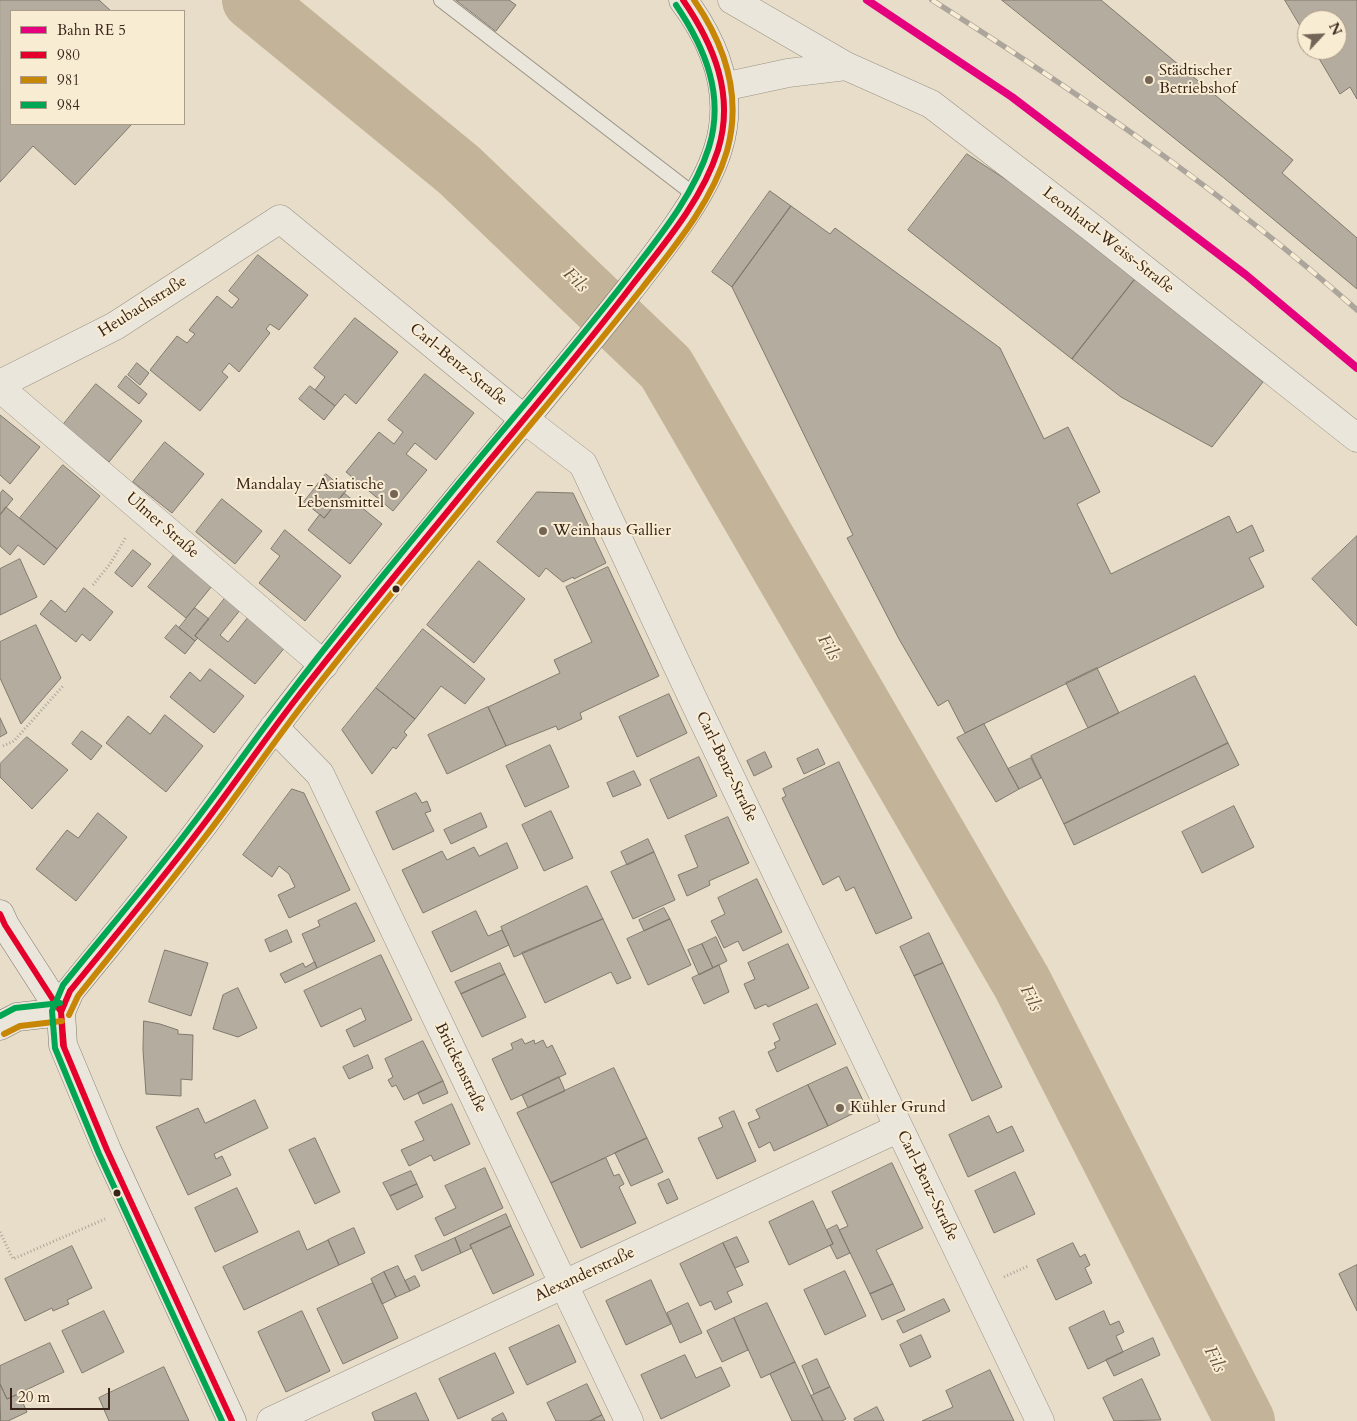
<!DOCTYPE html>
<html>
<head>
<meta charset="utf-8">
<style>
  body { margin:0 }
  #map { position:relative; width:1357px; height:1421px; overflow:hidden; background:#e7ddc8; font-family:Cardo,serif }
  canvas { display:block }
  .legend { position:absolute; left:10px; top:10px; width:175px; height:115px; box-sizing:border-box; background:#f8ecd3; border:1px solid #ab9c89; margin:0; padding:6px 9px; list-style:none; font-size:15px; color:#382419 }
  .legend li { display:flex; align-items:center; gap:10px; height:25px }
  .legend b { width:25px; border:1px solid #ab9c89 }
  .north { position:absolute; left:1297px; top:10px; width:50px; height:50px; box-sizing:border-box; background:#f8ecd3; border:1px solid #ab9c89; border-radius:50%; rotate:65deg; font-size:14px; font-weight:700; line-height:20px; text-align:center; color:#382419 }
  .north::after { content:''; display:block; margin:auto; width:18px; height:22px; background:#756556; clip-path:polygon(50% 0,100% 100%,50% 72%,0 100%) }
  .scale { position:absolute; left:10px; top:1388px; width:100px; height:22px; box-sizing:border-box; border:2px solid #382419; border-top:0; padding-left:6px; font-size:15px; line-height:18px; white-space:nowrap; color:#382419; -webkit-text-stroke:4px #f8ecd3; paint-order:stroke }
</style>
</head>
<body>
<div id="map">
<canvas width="1357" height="1421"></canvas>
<ul class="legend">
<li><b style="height:6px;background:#e5007d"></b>Bahn RE 5</li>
<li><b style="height:6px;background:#e4002b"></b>980</li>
<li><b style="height:6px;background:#c78606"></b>981</li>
<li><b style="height:6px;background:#00a651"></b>984</li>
</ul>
<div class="north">N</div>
<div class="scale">20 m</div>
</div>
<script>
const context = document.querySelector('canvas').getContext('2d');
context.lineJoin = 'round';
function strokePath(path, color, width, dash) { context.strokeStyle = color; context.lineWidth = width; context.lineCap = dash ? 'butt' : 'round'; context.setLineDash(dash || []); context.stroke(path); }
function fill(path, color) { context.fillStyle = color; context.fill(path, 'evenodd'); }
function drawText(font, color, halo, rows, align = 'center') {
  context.font = font + ' Cardo,serif'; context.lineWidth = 4; context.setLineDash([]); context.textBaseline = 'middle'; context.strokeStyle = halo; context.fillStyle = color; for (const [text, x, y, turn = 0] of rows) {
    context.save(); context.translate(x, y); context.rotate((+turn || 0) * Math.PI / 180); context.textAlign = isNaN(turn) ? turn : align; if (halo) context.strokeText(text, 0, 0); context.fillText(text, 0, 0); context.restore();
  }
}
strokePath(new Path2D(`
  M252,0L459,170L666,368L1022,983L1245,1421`), '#c3b398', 60);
const building = new Path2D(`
  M0,0H99L111,11H11V124H132L75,185L33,146L0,182Z
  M456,0H509L516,5L496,31Z
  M1002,0H1101L1293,160L1282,173L1357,238V289L1224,178Z
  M1285,0H1357V99L1350,87L1340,94L1314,50H1337V20H1307V37Z
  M967,154L1019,188L1135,279L1072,359L908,230Z
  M770,191L791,206L732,287L712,272Z
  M791,206L830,234L835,228L1000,348L1044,439L1068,427L1100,492L1077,504L1111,574L1229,516L1237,533L1252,525L1264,551L1249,558L1264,587L965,733L948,700L938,706L899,639L847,538L853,535L732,287Z
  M258,255L308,295L279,330L270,324L266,329L270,333L239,372L229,363L222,372L228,377L200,411L150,370L177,336L187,343L195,334L189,330L217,296L232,308L239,299L229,291Z
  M1135,279L1263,382L1212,447L1121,397L1072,359Z
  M355,318L398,352L356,404L345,394L335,406L315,390L325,377L314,368Z
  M137,363L149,373L140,385L128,375Z
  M425,374L474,413L436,460L415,443L406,454L427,470L393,511L346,472L379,432L394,444L403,432L388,420Z
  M126,376L147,394L139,404L118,387Z
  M96,384L142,421L109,462L63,425Z
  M310,386L335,406L324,420L299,399Z
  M0,415L40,447L10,484L0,475Z
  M165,442L204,474L172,513L133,482Z
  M63,465L100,496L57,549L20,518Z
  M326,474L346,491L324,518L304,502Z
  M3,490L13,499L0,515V494Z
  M537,492L573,493L606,563L574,579L573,577L563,582L546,568L539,577L497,542Z
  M344,493L382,524L350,564L308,530L320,514L324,518Z
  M222,499L262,531L235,564L196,532Z
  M6,507L57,549L44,565L18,545L10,555L0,546V515Z
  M285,530L341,576L305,621L259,583L280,556L271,549Z
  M1357,536V626L1312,579Z
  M133,550L151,564L132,587L115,573Z
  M174,555L212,586L186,618L148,587Z
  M20,559L37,597L0,615V569Z
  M479,561L525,599L474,663L427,625Z
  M608,567L659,676L580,713L582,719L558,730L556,726L506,746L488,707L560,673L554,660L592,642L566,587Z
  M84,588L113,612L90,641L82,634L76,642L40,614L51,600L65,612Z
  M226,597L241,609L220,635L228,642L249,616L286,646L255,684L195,636Z
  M195,608L209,619L195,636L198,638L195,641L179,628Z
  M36,625L61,678L21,724L0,678V642Z
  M176,625L195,641L185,654L165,638Z
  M423,629L485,679L465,704L441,686L415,719L376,688Z
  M1097,668L1119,713L1088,728L1066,683Z
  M210,669L244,696L214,733L170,697L190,672L200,681Z
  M1195,676L1228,743L1064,824L1031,756Z
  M376,688L415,719L404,732L407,735L396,749L393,747L372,774L342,730Z
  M669,694L687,733L637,757L619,717Z
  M488,707L506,746L447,774L428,735Z
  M165,715L203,746L166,792L106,743L128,716L150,734Z
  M0,718L7,733L0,737Z
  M984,724L1019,789L996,802L957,738Z
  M82,731L102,746L91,760L72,744Z
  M27,737L68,770L32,809L0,777V764Z
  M1228,743L1239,765L1074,845L1064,824Z
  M550,745L569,787L525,807L506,766Z
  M818,749L825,764L804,774L797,759Z
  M765,752L772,767L754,776L747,761Z
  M699,757L717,796L668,819L650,780Z
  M1031,758L1041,778L1019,789L1008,769Z
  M839,762L912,918L876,934L854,887L846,891L839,876L823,885L782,798L786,796L783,789Z
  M634,771L641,785L613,797L607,783Z
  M292,789L304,793L350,890L289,918L278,895L295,887L289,874L279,866L272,877L243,855Z
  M416,793L422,803L427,801L431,811L425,813L434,831L393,850L376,812Z
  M1234,806L1254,847L1202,873L1182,832Z
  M551,811L573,858L544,871L522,825Z
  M98,813L127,837L76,901L36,869L67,830L78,838Z
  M481,813L487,827L451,844L444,830Z
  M728,817L749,863L709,881L710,885L687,896L678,875L698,867L685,836Z
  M648,839L654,852L627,865L621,852Z
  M507,843L518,868L423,913L402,870L442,851L447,860L474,847L479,856Z
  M654,852L675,900L633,919L611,872Z
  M757,879L782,932L743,951L738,941L724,948L711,921L725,914L718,898Z
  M587,886L603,919L514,957L501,927Z
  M356,903L375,941L317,968L302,934L320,926L318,921Z
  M664,908L670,919L644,931L639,920Z
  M476,911L488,936L502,930L509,945L451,972L432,932Z
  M603,919L631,978L617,984L611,972L545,1003L522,953Z
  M670,919L691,965L648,985L627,939Z
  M287,930L292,942L270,952L265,940Z
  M929,933L943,963L914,976L900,947Z
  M716,937L727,961L713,968L702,944Z
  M702,944L713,968L699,975L688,950Z
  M788,944L809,988L768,1007L766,1004L755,1009L744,984L755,979L748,963Z
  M165,950L208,963L191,1016L149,1002Z
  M381,955L412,1020L354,1047L346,1030L366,1020L361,1008L321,1027L304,991Z
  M315,962L317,968L285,983L280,974L303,963L305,967Z
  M500,963L505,974L461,994L455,982Z
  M943,963L1002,1087L972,1101L914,976Z
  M719,965L729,992L704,1004L692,978Z
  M505,974L526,1017L482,1037L461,994Z
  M238,988L257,1028L238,1037L213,1029L223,995Z
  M817,1004L836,1044L777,1072L768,1052L776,1048L774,1043L780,1040L773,1024Z
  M144,1021L160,1024L178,1030V1034L193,1035L192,1080L181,1079V1096L146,1094L143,1050Z
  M522,1039L525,1044L534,1040L535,1044L543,1040L547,1048L552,1045L566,1074L511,1100L492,1059L513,1049L511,1044Z
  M423,1041L443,1081L404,1100L396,1085L392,1087L388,1080L393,1077L385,1059Z
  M368,1055L373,1068L349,1079L343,1067Z
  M847,1067L866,1107L828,1126L808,1085Z
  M614,1068L647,1138L551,1183L517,1113Z
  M559,1077L565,1091L528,1108L522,1095Z
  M443,1081L448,1093L423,1104L418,1093Z
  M808,1085L828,1126L774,1151L770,1142L759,1148L748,1123L760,1118L756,1110Z
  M255,1100L268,1128L214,1154L216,1159L222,1156L231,1175L188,1195L156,1127L198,1108L205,1123Z
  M452,1104L470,1144L434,1161L431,1155L409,1166L401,1150L424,1140L415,1122Z
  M734,1111L756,1161L717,1179L698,1138L723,1127L719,1118Z
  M989,1116L997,1133L1012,1126L1024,1151L968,1177L949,1135Z
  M315,1138L340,1192L315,1204L289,1150Z
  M647,1138L663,1172L631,1186L615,1153Z
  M606,1158L614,1176L619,1174L624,1184L619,1187L636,1223L581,1248L551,1183Z
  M892,1163L923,1228L876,1250L893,1284L870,1294L839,1230L848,1226L832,1192Z
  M485,1168L503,1208L444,1236L435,1218L456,1208L445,1186Z
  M411,1171L417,1184L390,1196L383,1183Z
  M1015,1172L1035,1214L994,1233L975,1191Z
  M669,1179L678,1199L667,1204L658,1184Z
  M417,1184L423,1197L397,1210L390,1196Z
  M237,1188L258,1232L215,1252L195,1208Z
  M813,1201L833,1244L789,1265L769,1222Z
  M506,1214L511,1226L470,1245L472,1248L461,1253L455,1238Z
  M837,1225L850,1253L837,1259L830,1245L833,1244L827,1230Z
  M511,1226L534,1275L493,1294L470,1245Z
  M354,1228L365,1253L339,1265L328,1240Z
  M299,1231L307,1250L328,1240L339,1265L244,1310L223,1267Z
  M737,1237L749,1262L735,1268L723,1243Z
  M455,1238L461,1253L422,1271L415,1256Z
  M723,1243L743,1285L727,1292L732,1302L715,1310L711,1301L700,1306L680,1264Z
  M1073,1243L1080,1257L1085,1254L1090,1265L1085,1268L1092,1283L1056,1300L1037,1260Z
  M72,1246L92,1288L67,1300L69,1304L53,1311L52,1308L25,1321L5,1279Z
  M1357,1265V1311L1339,1274Z
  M398,1266L410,1291L396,1297L384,1272Z
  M845,1271L866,1316L825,1335L804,1290Z
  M384,1272L396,1297L382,1304L371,1279Z
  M415,1276L420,1286L410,1291L405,1281Z
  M651,1280L671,1324L626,1345L606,1301Z
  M373,1283L398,1338L343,1364L317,1309Z
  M893,1284L905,1310L882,1320L870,1294Z
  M944,1299L950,1311L903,1333L897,1321Z
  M688,1303L702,1333L680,1343L667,1313Z
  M767,1303L795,1362L761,1378L734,1318Z
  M104,1311L124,1352L82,1373L62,1331Z
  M302,1311L330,1371L286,1392L258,1332Z
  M1104,1311L1110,1325L1119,1321L1124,1332L1116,1336L1123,1352L1088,1369L1069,1328Z
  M734,1318L748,1350L722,1362L707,1331Z
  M559,1325L576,1362L527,1385L509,1348Z
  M921,1335L931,1357L910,1367L900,1345Z
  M1153,1338L1160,1355L1114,1376L1106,1360Z
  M50,1343L64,1372L7,1399L0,1384V1366Z
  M495,1353L514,1393L458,1419L439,1379Z
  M685,1355L696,1378L721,1367L730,1386L661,1419L641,1375Z
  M817,1359L830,1387L814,1394L802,1366Z
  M795,1362L811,1396L823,1421H792L770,1374Z
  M164,1367L189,1421H109L99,1398Z
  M990,1370L1014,1421H922L953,1407L946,1391Z
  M1142,1379L1161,1420L1114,1421L1103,1398Z
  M0,1384L7,1399L19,1394L27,1412L8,1421H1Z
  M587,1384L602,1415L590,1421H556L547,1403Z
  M830,1387L846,1419L842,1421H823L811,1396Z
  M416,1393L429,1421H375L372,1413Z
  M877,1407L884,1421H855L854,1419Z
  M503,1413L507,1421H492V1419Z
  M602,1415L605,1421H590Z`);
fill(building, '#b4ac9e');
strokePath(building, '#81796d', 1);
const service = new Path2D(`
  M441,0L696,196`);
const minor = new Path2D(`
  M732,0L846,66L931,104L1091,227L1357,438
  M723,87L788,73L846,66
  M0,384L115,326L280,219L524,419L583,464L692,697L1040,1421
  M0,388L324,665
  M274,727L320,774L629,1421
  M271,1421L899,1128`);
const secondary = new Path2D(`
  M0,914L5,925L61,1012
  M0,1026L17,1017L61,1012
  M232,1421L107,1150L63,1045L61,1012L70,991C112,939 156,887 197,833C223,799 247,763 273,729C335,647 401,569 466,489C521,423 577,357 630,289C660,250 704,196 718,149C735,95 716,44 683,0`);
strokePath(service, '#9a9285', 16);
strokePath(minor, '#9a9285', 29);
strokePath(secondary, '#81796d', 29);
strokePath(new Path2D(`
  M93,585L110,564L126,537
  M3,746L14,741L63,686
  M0,1232L13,1259L105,1219
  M1004,1277L1028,1266`), '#aba59c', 3, [1, 2.5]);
strokePath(service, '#ebe6dc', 14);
strokePath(minor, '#ebe6dc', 28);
strokePath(secondary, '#ebe6dc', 28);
const rail = new Path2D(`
  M932,0C1080,94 1225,193 1357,310`);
strokePath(rail, '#aba59c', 5.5);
strokePath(rail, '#f8ecd3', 4, [11]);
strokePath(new Path2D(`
  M0,914L5,925L61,1012L64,1047
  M232,1421L107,1150L63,1045L61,1012L70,991C113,938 156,887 197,833C231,789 262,743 296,699C351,628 409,559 466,489C522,421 580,354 633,284C665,243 702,200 718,150C735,95 714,45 683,0`), '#e4002b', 6);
strokePath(new Path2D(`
  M69,1015L78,996C120,943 164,891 205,837C239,793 270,747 304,703C358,633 415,565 471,497C528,427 587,358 643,287C675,246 712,202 727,151C742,97 725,45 694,0
  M4,1034L20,1026L62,1021`), '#c78606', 6);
strokePath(new Path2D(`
  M0,1016L15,1008L60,1003
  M222,1421L99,1154L55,1048L52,1011L63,985C105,933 149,882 189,829C224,784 256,737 291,692C345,621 402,552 459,483C516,414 574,347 629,276C659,237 694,195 709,147C725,95 705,48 676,5`), '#00a651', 6);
strokePath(new Path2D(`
  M867,0L1012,97L1246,275L1357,368`), '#e5007d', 8);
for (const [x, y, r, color] of [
  [1149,80,5,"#756556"],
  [394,494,5,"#756556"],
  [543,531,5,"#756556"],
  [396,589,4.5,"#382419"],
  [840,1108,5,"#756556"],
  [117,1193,4.5,"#382419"]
]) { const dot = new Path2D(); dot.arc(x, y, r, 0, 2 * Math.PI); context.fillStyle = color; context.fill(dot); strokePath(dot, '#f8ecd3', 2); }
drawText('16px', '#382419', '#f8ecd3', [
  ["Städtischer",1159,71],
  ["Betriebshof",1159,89],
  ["Mandalay - Asiatische",384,485,"right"],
  ["Lebensmittel",384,503,"right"],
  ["Weinhaus Gallier",553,531],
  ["Kühler Grund",850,1108]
], 'left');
drawText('16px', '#382419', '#f8ecd3', [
  ["Leonhard-Weiss-Straße",1108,241,38],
  ["Heubachstraße",143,307,-32],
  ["Carl-Benz-Straße",458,365,39],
  ["Ulmer Straße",162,526,41],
  ["Carl-Benz-Straße",726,767,64],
  ["Brückenstraße",460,1068,64],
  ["Carl-Benz-Straße",927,1186,64],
  ["Alexanderstraße",585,1275,-25]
]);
drawText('italic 18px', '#63503e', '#f8ecd3', [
  ["Fils",575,281,44],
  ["Fils",828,648,60],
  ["Fils",1030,999,63],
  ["Fils",1214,1360,63]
]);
</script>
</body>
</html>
